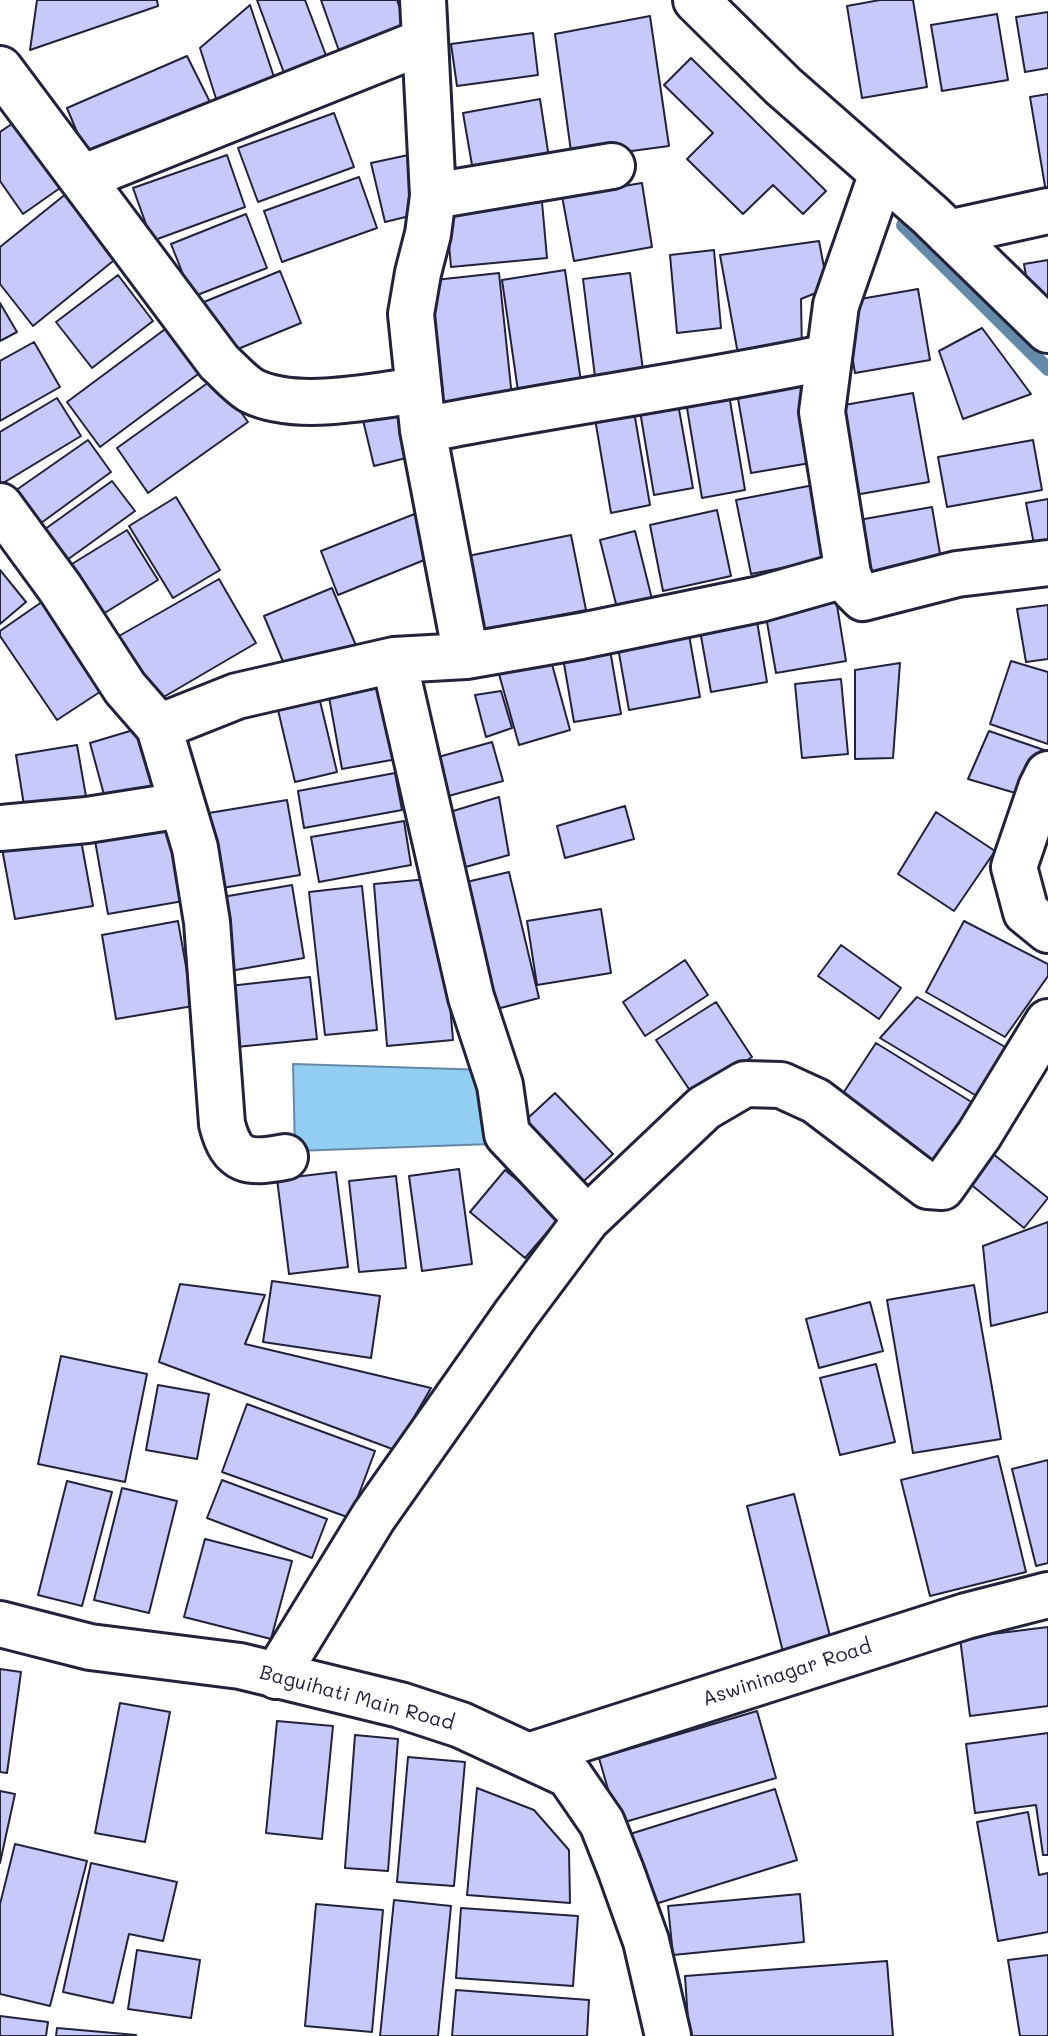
<!DOCTYPE html>
<html>
<head>
<meta charset="utf-8">
<style>
  body { margin:0 }
  canvas { display:block; background:#fff }
</style>
</head>
<body>
<canvas width="1048" height="2036"></canvas>
<script>
const context = document.querySelector('canvas').getContext('2d');
context.lineJoin = 'round';
function fill(path, color) { context.fillStyle = color; context.fill(path, 'evenodd'); }
function strokePath(path, color, width, dash) { context.strokeStyle = color; context.lineWidth = width; context.lineCap = dash ? 'butt' : 'round'; context.setLineDash(dash || []); context.stroke(path); }
function drawText(font, color, halo, rows, align = 'center') {
  context.font = font + ' Mali,sans-serif'; context.lineWidth = 7; context.setLineDash([]); context.textBaseline = 'middle'; context.strokeStyle = halo; context.fillStyle = color; for (const [text, x, y, turn = 0] of rows) {
    context.save(); context.translate(x, y); context.rotate((+turn || 0) * Math.PI / 180); context.textAlign = isNaN(turn) ? turn : align; if (halo) context.strokeText(text, 0, 0); context.fillText(text, 0, 0); context.restore();
  }
}
const water = new Path2D(`
  M293,1064L488,1070L492,1144L295,1151Z`);
fill(water, '#92cdf2');
strokePath(water, '#6589a9', 2);
strokePath(new Path2D(`
  M903,225L1048,369`), '#6589a9', 14);
const building = new Path2D(`
  M37,0H157L158,6L30,50Z
  M257,0H305L330,66L287,81Z
  M321,0H397L411,40L344,65Z
  M880,0H913L927,87L862,98L847,6Z
  M250,5L277,86L219,108L200,48Z
  M1048,12V68L1025,72L1016,17Z
  M997,14L1008,80L942,91L931,25Z
  M650,16L669,146L572,159L555,34Z
  M533,33L538,75L457,86L451,44Z
  M187,56L214,110L91,166L67,108Z
  M691,58L826,191L803,214L773,185L743,214L687,159L713,133L664,85Z
  M1048,94V204L1030,97Z
  M540,99L549,158L473,171L463,113Z
  M334,113L354,167L258,202L238,148Z
  M25,115L70,181L23,214L0,181V132Z
  M413,154L426,212L385,222L371,163Z
  M227,155L245,207L152,241L133,188Z
  M359,177L377,228L282,262L264,211Z
  M642,183L652,247L574,261L562,196Z
  M72,189L123,253L33,326L0,284V247Z
  M542,202L547,258L451,267L446,212Z
  M246,214L267,268L192,297L171,244Z
  M819,241L828,288L801,299L802,356L740,365L720,255Z
  M714,250L721,328L677,333L670,255Z
  M1048,260V309L1032,312L1024,264Z
  M565,270L582,389L519,398L502,280Z
  M280,271L301,323L221,356L199,304Z
  M499,273L512,397L439,405L426,281Z
  M630,273L643,370L595,377L583,279Z
  M118,275L153,321L92,368L56,322Z
  M918,289L930,360L855,373L843,302Z
  M0,303L17,332L0,341Z
  M176,321L209,366L100,447L67,402Z
  M982,328L1031,394L963,419L939,351Z
  M34,342L60,387L0,421V361Z
  M216,377L248,422L148,493L117,448Z
  M803,381L816,462L751,473L737,393Z
  M728,389L745,490L702,498L685,396Z
  M913,393L929,482L849,496L833,407Z
  M57,398L81,436L0,485V432Z
  M677,398L693,488L654,495L639,405Z
  M410,404L422,454L374,466L362,416Z
  M633,406L650,505L611,513L594,413Z
  M88,440L111,472L26,534L2,500Z
  M1033,440L1042,490L947,507L938,457Z
  M112,481L135,511L56,568L34,537Z
  M824,483L837,557L751,574L736,500Z
  M176,497L220,570L173,598L129,526Z
  M1048,499V558L1037,560L1026,503Z
  M932,507L943,571L867,585L853,521Z
  M717,510L731,576L663,591L650,525Z
  M422,511L439,554L338,595L321,551Z
  M127,530L158,580L90,622L59,572Z
  M635,531L653,603L618,612L600,540Z
  M571,535L586,610L473,632L458,558Z
  M0,570L26,602L0,624Z
  M219,579L256,643L150,705L112,640Z
  M332,588L357,648L289,676L264,616Z
  M835,593L846,661L776,673L764,605Z
  M49,597L109,686L57,720L0,636V631Z
  M1048,605V659L1026,662L1017,609Z
  M756,615L767,682L711,692L699,625Z
  M688,629L700,697L629,710L617,642Z
  M609,644L621,714L574,722L562,652Z
  M547,646L570,730L519,745L495,660Z
  M1011,661L1048,672V744L990,724Z
  M900,663L893,758L855,759V670Z
  M841,679L848,754L802,758L795,684Z
  M385,687L397,759L342,769L329,697Z
  M501,691L512,728L486,737L475,695Z
  M320,701L337,772L295,782L278,710Z
  M150,725L167,785L106,802L90,743Z
  M989,731L1047,751L1022,795L968,779Z
  M492,742L503,781L434,800L424,761Z
  M77,745L88,808L26,818L16,755Z
  M395,773L402,810L304,828L298,791Z
  M499,797L509,855L451,871L440,815Z
  M287,800L300,875L210,890L197,815Z
  M625,806L634,839L565,858L557,826Z
  M936,812L995,851L954,911L898,874Z
  M182,819L195,899L108,914L94,835Z
  M404,821L411,865L319,882L311,837Z
  M79,829L93,906L15,919L1,843Z
  M509,872L539,998L489,1011L458,884Z
  M439,878L453,1040L387,1046L374,884Z
  M292,885L304,958L224,972L211,899Z
  M362,886L377,1030L325,1035L309,892Z
  M601,909L611,973L537,985L527,921Z
  M178,921L193,1006L116,1019L102,935Z
  M964,921L1048,964V976L1005,1037L926,992Z
  M841,945L901,988L879,1019L818,976Z
  M685,960L708,995L645,1036L623,1002Z
  M310,977L317,1039L226,1048L220,987Z
  M917,997L1014,1052L985,1101L880,1038Z
  M716,1002L752,1057L693,1095L656,1040Z
  M876,1043L978,1106L935,1163L838,1101Z
  M555,1093L613,1154L572,1192L515,1130Z
  M987,1149L1048,1198L1024,1228L963,1178Z
  M459,1169L472,1264L422,1271L409,1176Z
  M505,1170L561,1216L525,1258L470,1212Z
  M336,1172L348,1267L289,1274L277,1179Z
  M396,1176L406,1268L359,1272L349,1181Z
  M1048,1222V1312L991,1326L983,1246Z
  M272,1281L380,1296L371,1358L263,1342Z
  M180,1284L265,1295L245,1344L431,1388L395,1450L159,1362Z
  M974,1285L1001,1439L913,1453L887,1300Z
  M870,1302L883,1351L819,1368L806,1319Z
  M61,1356L147,1374L125,1482L38,1464Z
  M876,1364L895,1442L840,1455L820,1378Z
  M158,1385L209,1394L197,1459L146,1450Z
  M247,1404L375,1451L350,1518L222,1472Z
  M998,1456L1026,1572L930,1596L901,1480Z
  M1048,1460V1563L1036,1566L1012,1469Z
  M222,1480L327,1519L312,1558L207,1518Z
  M67,1481L112,1492L82,1606L38,1595Z
  M122,1488L177,1501L149,1613L94,1600Z
  M794,1494L832,1644L784,1656L747,1506Z
  M205,1539L292,1561L271,1639L184,1617Z
  M1048,1627V1706L970,1716L960,1638Z
  M0,1669L21,1672L7,1773L0,1772Z
  M120,1703L170,1712L145,1842L95,1833Z
  M757,1711L776,1778L618,1824L599,1758Z
  M277,1721L333,1726L322,1839L266,1833Z
  M1048,1733V1855H1043L1036,1805L975,1813L966,1744Z
  M355,1735L398,1739L388,1871L345,1868Z
  M408,1757L465,1762L454,1886L397,1882Z
  M477,1788L534,1810L569,1850L570,1903L467,1895Z
  M775,1789L797,1860L652,1905L630,1834Z
  M0,1791L15,1794L0,1863Z
  M1028,1812L1039,1875L1048,1873V1932L998,1941L977,1822Z
  M15,1844L87,1861L50,2006L0,1994V1904Z
  M91,1863L177,1882L163,1941L129,1934L113,2003L63,1992Z
  M800,1894L804,1942L673,1955L668,1906Z
  M394,1900L451,1906L438,2036H380Z
  M316,1904L383,1910L372,2032L305,2026Z
  M461,1908L578,1916L573,1986L456,1978Z
  M137,1950L200,1960L191,2018L128,2009Z
  M1048,1955V2036H1020L1008,1960Z
  M887,1961L893,2036H689L685,1976Z
  M456,1990L589,2000L587,2036H452Z
  M0,2016L48,2022L46,2036H0Z
  M57,2028L136,2035V2036H56Z`);
fill(building, '#c8c9fb');
strokePath(building, '#22223b', 2);
const minor = new Path2D(`
  M423,0L433,196L428,234L418,273L411,314L423,430L466,656
  M696,0L783,86L930,215L1048,330
  M0,69L219,362C229,371 241,385 252,391C297,413 371,396 419,390
  M882,173L836,305L822,412L848,574L854,589L863,598L957,574L1048,563
  M82,178L425,41
  M433,196L612,166
  M948,233L1048,211
  M423,430C558,403 694,385 829,357
  M0,506L60,588L125,688L159,727L195,848L207,922L222,1124C232,1163 248,1164 285,1157
  M394,660L471,997L500,1085L507,1134L587,1219
  M159,727L237,696L394,660L466,656L581,636L760,599L848,574
  M1048,774L1041,788L1014,867L1026,912L1048,930
  M0,828L87,820L182,805
  M0,1624L90,1647L240,1666L400,1705L461,1725L569,1775L602,1823L621,1871L646,1941L668,2036
  M276,1676L374,1516L516,1314L587,1219L704,1108L745,1084L781,1085L816,1101L928,1186L942,1187L979,1135L1048,1022
  M528,1756L966,1616L1048,1595`);
strokePath(minor, '#22223b', 50);
strokePath(minor, '#fff', 44);
drawText('20px', '#22223b', '#fff', [
  ["Aswininagar Road",787,1673,-18],
  ["Baguihati Main Road",357,1698,15]
]);
</script>
</body>
</html>
